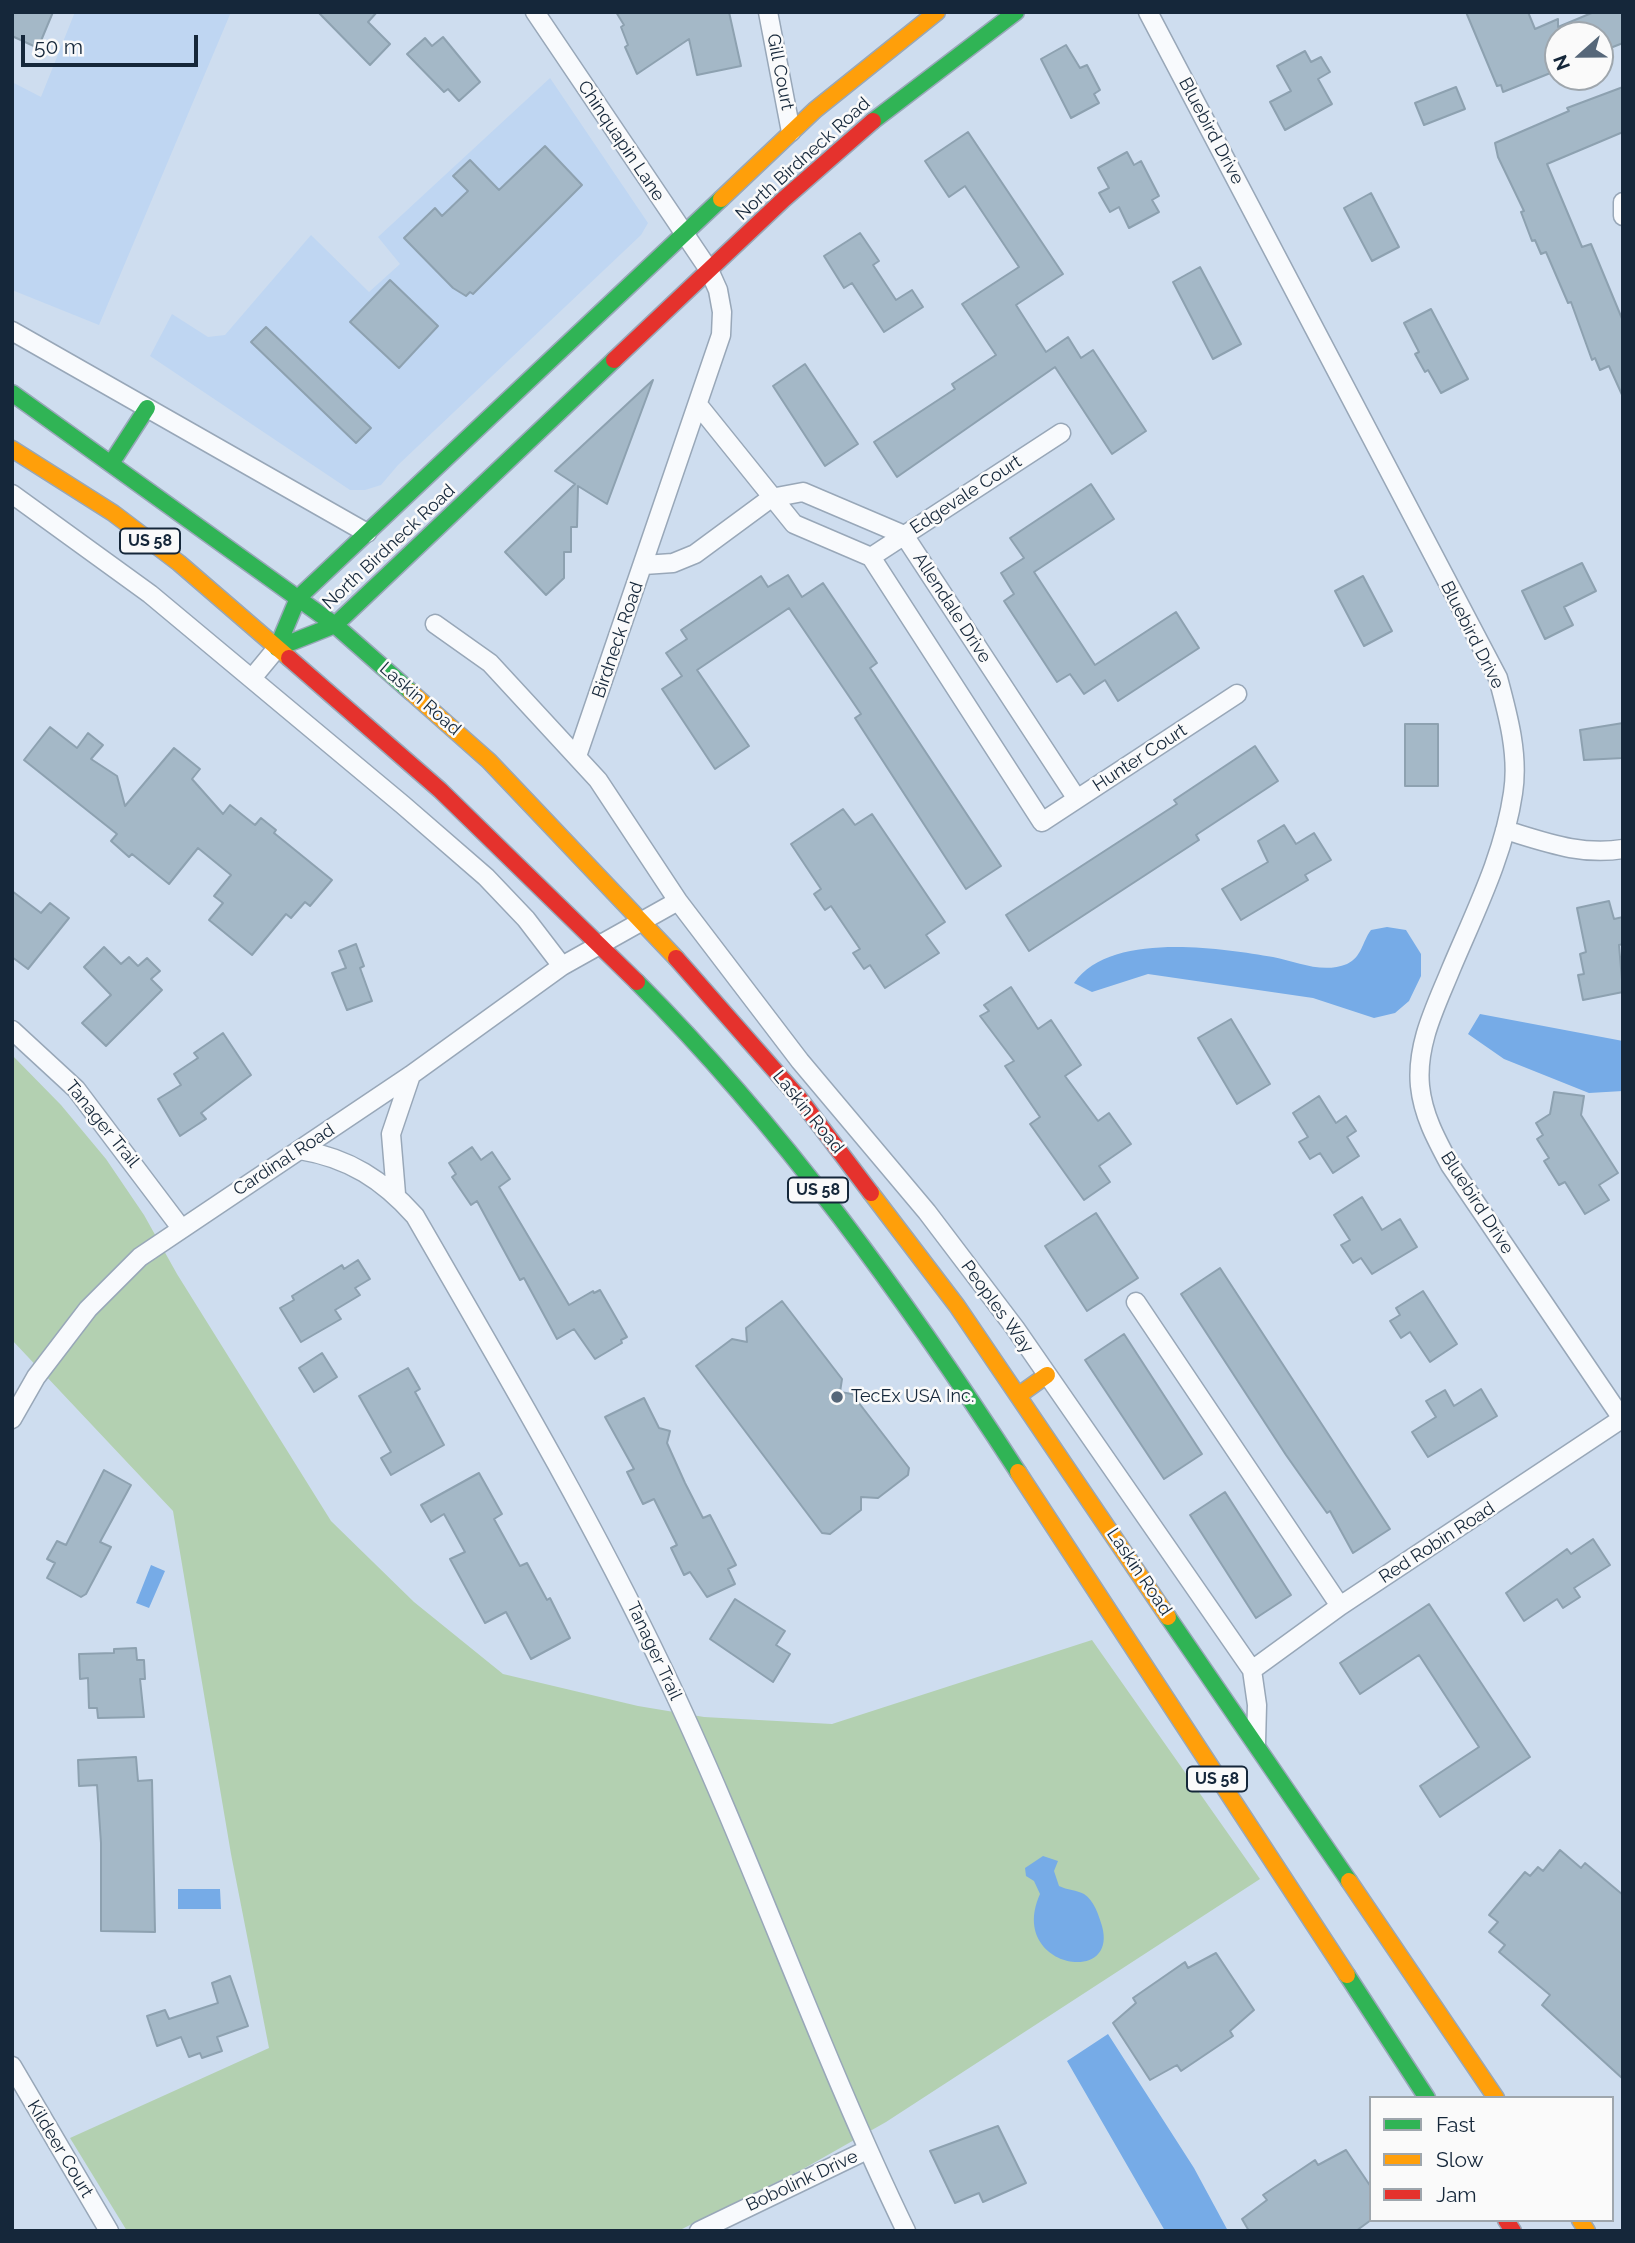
<!DOCTYPE html>
<html>
<head>
<meta charset="utf-8">
<style>
  body { margin:0 }
  #map { position:relative; width:1635px; height:2243px; overflow:hidden; background:#ceddef; font-family:Raleway,sans-serif }
  canvas { display:block }
  .frame { position:absolute; inset:0; border:14px solid #15273a; pointer-events:none }
  .legend { position:absolute; left:1369px; top:2096px; width:245px; height:126px; box-sizing:border-box; background:#fafafa; border:2px solid #9ea6ad; margin:0; padding:9px 12px; list-style:none; font-size:21px; color:#15273a }
  .legend li { display:flex; align-items:center; gap:14px; height:35px }
  .legend b { width:35px; border:2px solid #9ea6ad }
  .north { position:absolute; left:1544px; top:21px; width:70px; height:70px; box-sizing:border-box; background:#fafafa; border:2px solid #9ea6ad; border-radius:50%; rotate:249deg; font-size:19px; font-weight:700; line-height:28px; text-align:center; color:#15273a }
  .north::after { content:''; display:block; margin:auto; width:24px; height:32px; background:#566779; clip-path:polygon(50% 0,100% 100%,50% 72%,0 100%) }
  .scale { position:absolute; left:21px; top:35px; width:177px; height:32px; box-sizing:border-box; border:4px solid #15273a; border-top:0; padding-left:9px; font-size:21px; line-height:24px; white-space:nowrap; color:#15273a; -webkit-text-stroke:5px #fafafa; paint-order:stroke }
</style>
</head>
<body>
<div id="map">
<canvas width="1635" height="2243"></canvas>
<div class="frame"></div>
<ul class="legend">
<li><b style="height:9px;background:#30b455"></b>Fast</li>
<li><b style="height:9px;background:#ff9f0a"></b>Slow</li>
<li><b style="height:9px;background:#e5322d"></b>Jam</li>
</ul>
<div class="north">N</div>
<div class="scale">50 m</div>
</div>
<script>
const context = document.querySelector('canvas').getContext('2d');
context.lineJoin = 'round';
function fill(path, color) { context.fillStyle = color; context.fill(path, 'evenodd'); }
function strokePath(path, color, width, dash) { context.strokeStyle = color; context.lineWidth = width; context.lineCap = dash ? 'butt' : 'round'; context.setLineDash(dash || []); context.stroke(path); }
function drawText(font, color, halo, rows, align = 'center') {
  context.font = font + ' Raleway,sans-serif'; context.lineWidth = 5; context.setLineDash([]); context.textBaseline = 'middle'; context.strokeStyle = halo; context.fillStyle = color; for (const [text, x, y, turn = 0] of rows) {
    context.save(); context.translate(x, y); context.rotate((+turn || 0) * Math.PI / 180); context.textAlign = isNaN(turn) ? turn : align; if (halo) context.strokeText(text, 0, 0); context.fillText(text, 0, 0); context.restore();
  }
}
fill(new Path2D(`
  M75,12H231L99,325L12,290V82L41,97Z
  M550,78L648,223L641,235L398,465L381,485L365,490H350L150,356L172,314L208,337L225,335L311,235L369,292L400,264L378,237Z`), '#bfd6f2');
fill(new Path2D(`
  M12,1055L61,1105L106,1159L144,1215L177,1274L331,1521L414,1602L503,1674L638,1706L704,1717L832,1724L1092,1640L1260,1879L886,2122L803,2169L678,2231H127L70,2138L269,2048L231,1854L173,1511L12,1340Z`), '#b3d0b1');
fill(new Path2D(`
  M1387,927L1406,930L1421,954V976L1409,1001L1395,1013L1374,1018L1313,998L1148,974L1092,992L1074,983C1110,931 1219,948 1273,957C1298,962 1322,974 1347,964C1362,957 1362,942 1371,930Z
  M1480,1014L1623,1041V1091L1589,1093L1504,1059L1468,1034Z
  M151,1565L165,1571L149,1608L136,1603Z
  M1043,1856L1058,1861L1054,1871L1059,1886C1067,1890 1077,1890 1084,1894C1094,1900 1099,1916 1102,1926C1119,1987 1007,1967 1040,1894L1034,1881L1026,1876L1025,1868Z
  M178,1889H220L221,1909H178Z
  M1108,2034L1194,2168L1228,2231H1165L1067,2061Z`), '#76abe7');
const building = new Path2D(`
  M12,12H53L38,48L12,36Z
  M318,12H377L368,22L390,44L370,65Z
  M616,12H729L741,66L697,75L689,39L637,74L625,47L628,45L621,27L624,25Z
  M1466,12H1528L1535,29L1558,19V27L1594,12H1623V43L1600,52V35H1558V70L1503,92L1501,85L1497,86Z
  M443,37L480,82L459,101L448,89L444,92L407,54L425,38L432,46Z
  M1066,45L1080,68L1087,65L1100,90L1094,94L1099,103L1071,118L1041,59Z
  M1305,51L1311,62L1321,57L1330,72L1318,79L1332,104L1285,130L1270,102L1291,91L1277,66Z
  M1456,87L1465,109L1424,125L1415,103Z
  M1623,87V132L1547,164L1582,247L1591,244L1623,321V397L1609,366L1600,370L1595,358L1592,360L1571,302L1568,303L1546,252L1541,254L1535,240L1532,241L1521,212L1524,211L1498,157L1495,143L1569,111L1567,108Z
  M968,132L1063,274L1016,305L1046,352L1068,337L1081,358L1093,350L1146,431L1112,454L1055,367L897,477L874,442L955,389L952,384L996,355L962,304L1019,267L965,186L949,197L925,161Z
  M545,146L582,185L473,294L470,292L466,296L453,288L404,238L435,208L442,216L468,191L453,176L470,160L499,190Z
  M1127,152L1134,165L1141,161L1159,196L1152,200L1159,212L1129,228L1119,207L1110,212L1099,193L1109,188L1098,168Z
  M1371,193L1399,247L1372,261L1344,208Z
  M860,233L879,261L873,265L896,300L912,290L923,307L884,332L852,283L844,288L824,256Z
  M1200,267L1241,344L1213,359L1173,282Z
  M390,280L438,326L399,368L350,322Z
  M1431,309L1468,379L1441,393L1428,370L1425,372L1415,354L1419,352L1404,323Z
  M266,327L371,428L356,443L251,342Z
  M805,364L858,444L825,466L773,386Z
  M653,380L607,504L578,486L577,527H571V552H564V578L546,595L505,552L575,484L555,471Z
  M1091,484L1114,519L1034,572L1095,665L1176,612L1199,648L1118,701L1105,680L1084,694L1070,674L1057,682L1004,601L1014,594L1001,573L1024,558L1010,538Z
  M1582,563L1596,591L1564,607L1573,625L1545,639L1522,591Z
  M788,575L802,597L823,583L877,663L870,668L1001,866L966,889L855,718L861,714L789,608L697,670L749,746L715,769L662,689L682,676L666,653L687,639L681,630L761,576L768,587Z
  M1363,576L1392,631L1364,646L1335,591Z
  M1623,723V758L1584,760L1580,730Z
  M1405,724H1438V786H1405Z
  M50,727L77,748L88,733L103,745L91,759L117,776L125,806L174,748L200,769L192,779L223,814L230,805L255,825L261,818L276,830L274,833L332,880L310,906L305,902L291,918L286,914L252,955L209,920L223,903L214,896L231,875L198,848L169,884L132,854L129,857L111,841L117,834L24,760Z
  M1255,746L1278,781L1196,835L1199,840L1029,951L1006,915L1177,804L1174,800Z
  M843,809L855,825L872,814L945,922L926,935L939,953L885,988L870,965L864,969L853,953L860,949L831,906L825,910L814,894L821,889L791,844Z
  M1284,825L1296,844L1314,833L1331,860L1305,875L1308,880L1241,920L1222,889L1268,862L1258,841Z
  M12,891L41,913L50,903L69,918L28,969L12,957Z
  M1609,901L1614,919L1623,917V944L1619,945L1623,992L1583,1000L1578,975L1584,974L1580,954L1586,952L1577,908Z
  M356,944L364,966L360,968L372,1001L347,1010L332,973L346,968L339,951Z
  M104,947L121,964L129,957L138,966L147,958L160,971L151,979L162,990L106,1046L82,1023L111,995L84,967Z
  M1011,987L1038,1029L1051,1020L1081,1065L1065,1076L1098,1121L1109,1113L1131,1144L1099,1166L1110,1182L1084,1200L1030,1124L1040,1117L1005,1066L1014,1061L980,1016L989,1011L984,1005Z
  M1231,1019L1270,1084L1237,1104L1198,1038Z
  M223,1033L251,1075L201,1113L206,1119L180,1136L158,1099L181,1085L174,1074L198,1058L194,1053Z
  M1554,1092L1584,1096L1581,1115L1618,1173L1599,1185L1609,1200L1585,1214L1565,1182L1559,1185L1544,1161L1549,1158L1537,1139L1543,1135L1536,1123L1550,1114Z
  M1319,1096L1336,1123L1346,1116L1356,1131L1347,1137L1359,1156L1333,1173L1320,1153L1310,1159L1299,1142L1308,1137L1293,1113Z
  M472,1147L481,1160L492,1152L510,1179L499,1187L569,1305L593,1291L594,1293L600,1290L627,1337L621,1340L622,1343L595,1359L574,1329L557,1339L524,1278L520,1280L477,1201L471,1205L452,1177L456,1174L449,1163Z
  M1362,1197L1382,1230L1400,1219L1417,1247L1372,1274L1361,1258L1353,1263L1341,1245L1350,1240L1334,1215Z
  M1096,1213L1138,1278L1087,1311L1045,1246Z
  M358,1260L370,1279L355,1288L360,1295L335,1310L341,1319L301,1342L280,1308L294,1300L292,1296L342,1265L344,1269Z
  M1220,1268L1390,1529L1353,1553L1330,1511L1327,1513L1286,1455L1181,1294Z
  M1423,1291L1457,1344L1430,1362L1410,1332L1401,1338L1390,1321L1400,1315L1396,1308Z
  M782,1301L842,1379L840,1392L852,1394L909,1468L908,1475L878,1498L861,1497V1510L830,1534L822,1533L696,1366L732,1339L747,1342L746,1328Z
  M1124,1334L1202,1454L1164,1479L1085,1360Z
  M322,1353L337,1377L314,1392L299,1368Z
  M408,1368L420,1389L415,1392L444,1445L391,1475L381,1458L391,1452L359,1396Z
  M1481,1389L1497,1416L1428,1457L1412,1432L1436,1417L1426,1401L1445,1390L1454,1406Z
  M644,1398L659,1428L670,1431L667,1443L685,1483L703,1518L710,1515L736,1565L728,1569L735,1584L707,1597L690,1572L684,1575L671,1548L677,1545L654,1499L643,1504L627,1472L634,1469L605,1417Z
  M104,1470L131,1485L100,1542L111,1547L86,1594L81,1597L47,1578L55,1563L47,1559L57,1541L66,1545Z
  M479,1473L502,1514L494,1519L520,1566L527,1563L547,1600L550,1598L570,1638L531,1659L506,1612L485,1623L450,1559L465,1552L444,1514L431,1522L421,1505Z
  M1225,1492L1291,1595L1256,1618L1190,1515Z
  M1593,1539L1610,1565L1574,1588L1580,1597L1563,1608L1557,1599L1524,1621L1506,1593L1567,1549L1571,1554Z
  M735,1599L785,1631L776,1645L790,1654L773,1682L710,1639Z
  M1429,1604L1530,1757L1440,1817L1420,1786L1479,1747L1419,1655L1360,1694L1340,1663Z
  M136,1648L137,1660H144L145,1679H140L144,1717L98,1718L97,1708H89L88,1678L80,1679L79,1654L114,1653V1649Z
  M136,1757L138,1781L152,1780L155,1932L101,1931V1843L97,1785L79,1786L78,1760Z
  M1560,1850L1581,1868L1585,1863L1623,1895V2079L1542,2005L1550,1995L1499,1952L1505,1945L1489,1932L1498,1922L1489,1915L1525,1872L1530,1876L1538,1867L1543,1871Z
  M1216,1953L1254,2010L1230,2031L1233,2036L1181,2071L1177,2065L1150,2080L1113,2023L1136,2003L1133,1998L1185,1962L1188,1968Z
  M230,1976L248,2026L217,2037L222,2051L202,2058L200,2053L189,2057L181,2037L157,2046L147,2016L165,2010L169,2019L218,2003L212,1983Z
  M998,2126L1026,2183L983,2202L979,2193L955,2203L930,2151Z
  M1346,2150L1371,2187V2220L1356,2231H1249L1242,2219L1267,2200L1263,2195L1315,2160L1318,2165Z`);
fill(building, '#a4b8c7');
strokePath(building, '#8da1b0', 2);
const street = new Path2D(`
  M535,12L709,270L718,290L722,312L721,335L577,756
  M768,12L791,132
  M1148,12L1498,678C1508,715 1519,755 1513,793C1504,855 1475,912 1451,969C1436,1006 1416,1044 1420,1086C1423,1115 1436,1139 1450,1165L1623,1420
  M1623,202V216
  M12,331L367,533
  M699,406L794,524L871,557L1042,822L1237,694
  M12,494L150,594L403,805L486,877L526,919L562,966
  M871,557L1061,433
  M644,565L673,563L695,554L771,498L803,492L904,535L1077,799
  M435,624L490,663L598,780L678,901L800,1061L927,1212L1015,1328L1252,1670L1257,1705L1256,1743
  M253,677L277,648
  M1505,830C1545,842 1581,856 1623,849
  M12,1030L76,1089L181,1228
  M300,1150C349,1158 383,1180 415,1216C501,1365 589,1514 663,1669C751,1853 817,2047 906,2231
  M396,1194L391,1134L411,1075
  M1136,1302L1340,1606
  M12,1419L36,1377L88,1309L140,1257L411,1075L562,966L678,901
  M1252,1670L1340,1606L1623,1418
  M12,2066L109,2231
  M699,2231L867,2150`);
const fast = new Path2D(`
  M873,121L1016,12
  M12,393L335,625L411,692
  M112,462L147,408
  M277,648L335,625L614,360
  M277,648L298,598L721,199
  M637,982C782,1127 907,1301 1018,1472
  M1168,1617L1349,1881
  M1347,1975L1427,2098`);
const slow = new Path2D(`
  M721,199L815,110L937,12
  M12,449L113,513L179,563L289,658
  M411,692L489,761L676,958
  M871,1193L957,1306L1168,1617
  M1019,1395L1047,1375
  M1018,1472L1347,1975
  M1349,1881L1496,2098
  M1580,2220L1587,2231`);
const jam = new Path2D(`
  M614,360L784,199L873,121
  M289,658L440,790L637,982
  M676,958L799,1098L871,1193
  M1506,2220L1513,2231`);
strokePath(street, '#98a7b8', 21);
strokePath(fast, '#98a7b8', 19);
strokePath(slow, '#98a7b8', 19);
strokePath(jam, '#98a7b8', 19);
strokePath(street, '#f8fafd', 18);
strokePath(fast, '#30b455', 16);
strokePath(slow, '#ff9f0a', 16);
strokePath(jam, '#e5322d', 16);
for (const [x, y, r, color] of [
  [837,1397,7,"#566779"]
]) { const dot = new Path2D(); dot.arc(x, y, r, 0, 2 * Math.PI); context.fillStyle = color; context.fill(dot); strokePath(dot, '#fafafa', 2.5); }
for (const [x, y, w] of [
  [150,541,60],
  [818,1190,60],
  [1217,1779,60]
]) { const box = new Path2D(); box.roundRect(x - w / 2, y - 12.5, w, 25, 5); context.fillStyle = '#fafafa'; context.fill(box); strokePath(box, '#15273a', 2); }
drawText('bold 16px', '#15273a', null, [
  ["US 58",150,541],
  ["US 58",818,1190],
  ["US 58",1217,1779]
]);
drawText('18px', '#15273a', '#fafafa', [
  ["Gill Court",780,72,79],
  ["Bluebird Drive",1211,131,62],
  ["Chinquapin Lane",621,141,56],
  ["North Birdneck Road",803,159,-42],
  ["Edgevale Court",966,495,-33],
  ["North Birdneck Road",389,547,-43],
  ["Allendale Drive",952,608,57],
  ["Bluebird Drive",1472,635,63],
  ["Birdneck Road",618,640,-71],
  ["Laskin Road",420,699,41],
  ["Hunter Court",1140,758,-33],
  ["Laskin Road",808,1112,51],
  ["Tanager Trail",102,1124,51],
  ["Cardinal Road",284,1160,-33],
  ["Bluebird Drive",1477,1203,57],
  ["Peoples Way",997,1307,54],
  ["Red Robin Road",1437,1543,-33],
  ["Laskin Road",1139,1572,56],
  ["Tanager Trail",654,1651,65],
  ["Kildeer Court",60,2149,59],
  ["Bobolink Drive",802,2181,-25]
]);
drawText('18px', '#15273a', '#fafafa', [
  ["TecEx USA Inc.",851,1397]
], 'left');
</script>
</body>
</html>
